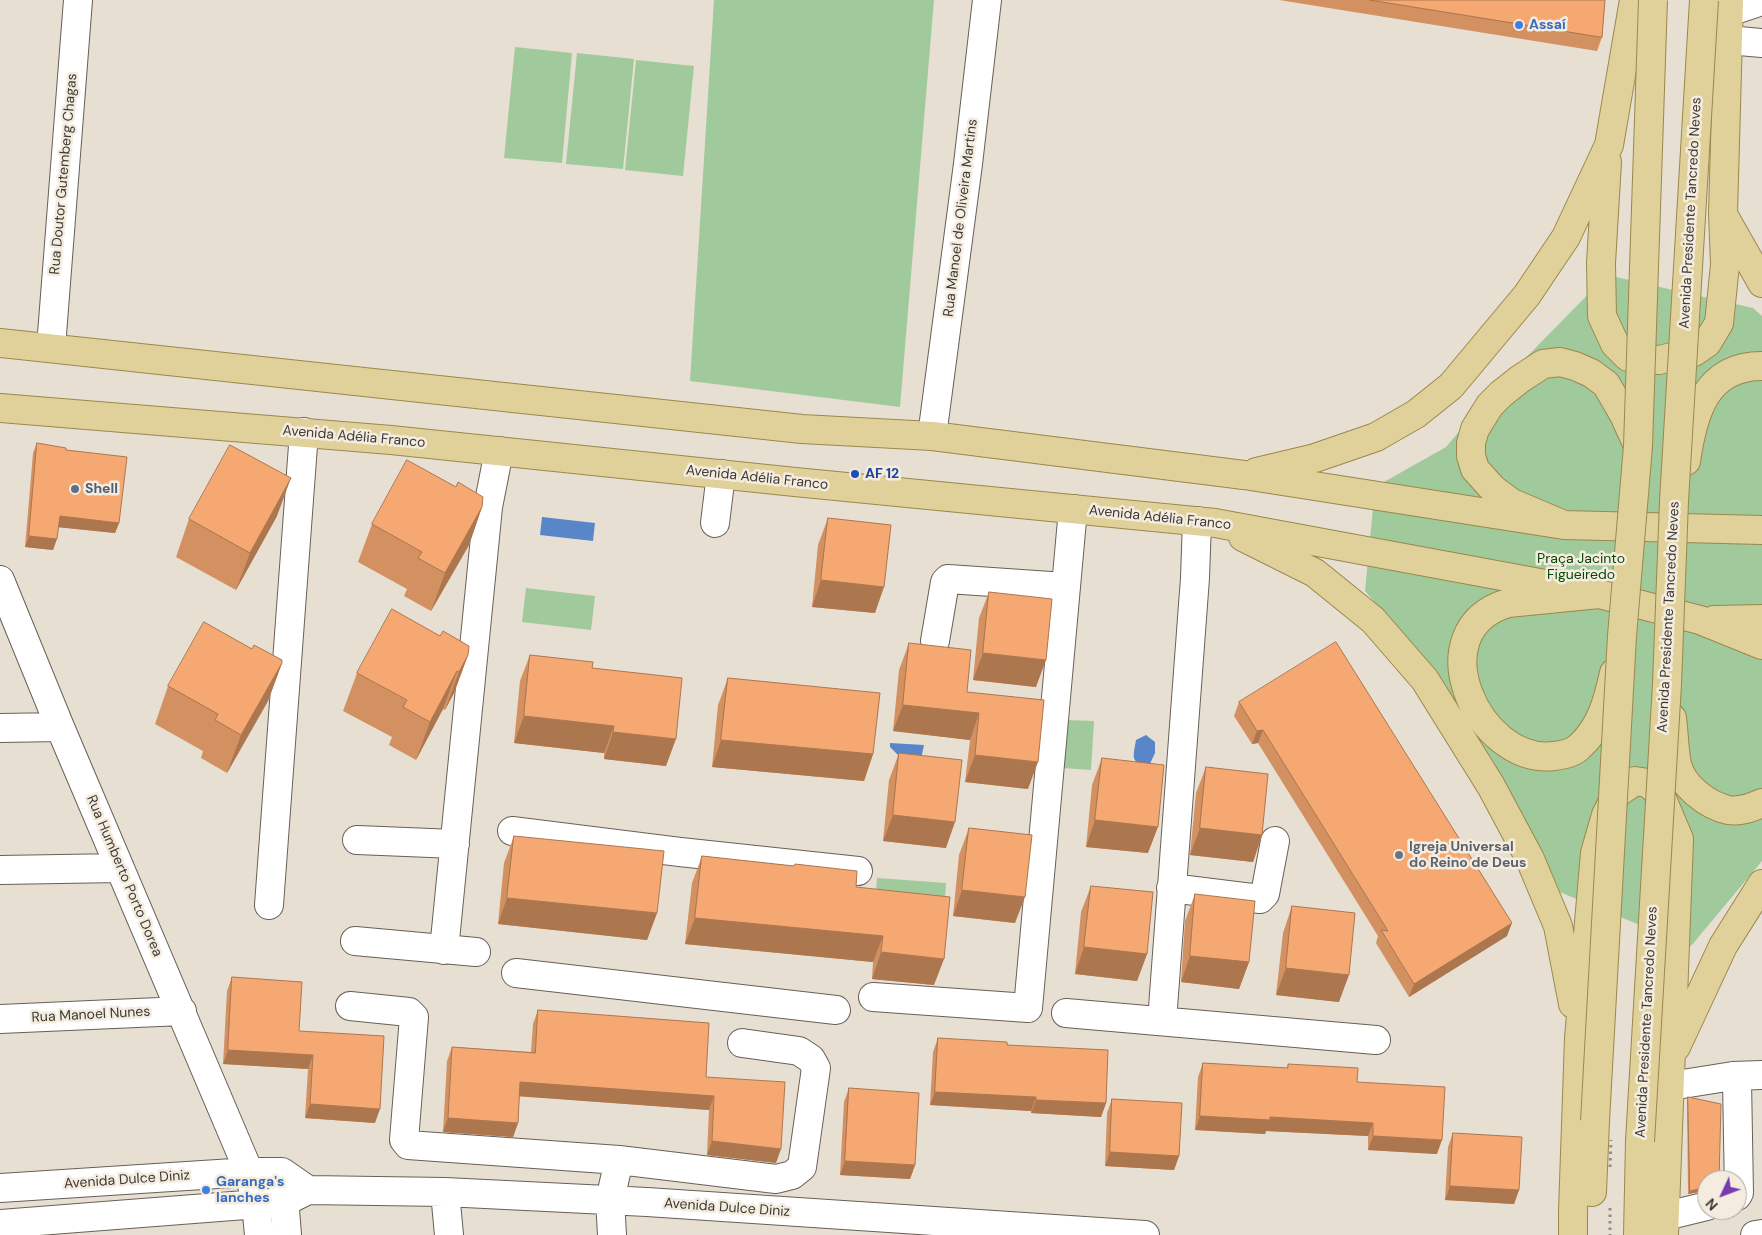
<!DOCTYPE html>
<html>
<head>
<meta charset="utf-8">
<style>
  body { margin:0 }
  #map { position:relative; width:1762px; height:1235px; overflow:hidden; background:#e8dfd3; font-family:"DM Sans",sans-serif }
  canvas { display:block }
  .north { position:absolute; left:1697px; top:1170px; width:50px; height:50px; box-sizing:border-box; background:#f5ece0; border:1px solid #aba49b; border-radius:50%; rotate:227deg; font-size:14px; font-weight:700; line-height:20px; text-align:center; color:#3d3934 }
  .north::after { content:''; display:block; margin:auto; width:18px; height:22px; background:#763bb1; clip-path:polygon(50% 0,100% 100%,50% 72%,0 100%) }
</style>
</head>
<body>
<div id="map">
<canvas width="1762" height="1235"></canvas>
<div class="north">N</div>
</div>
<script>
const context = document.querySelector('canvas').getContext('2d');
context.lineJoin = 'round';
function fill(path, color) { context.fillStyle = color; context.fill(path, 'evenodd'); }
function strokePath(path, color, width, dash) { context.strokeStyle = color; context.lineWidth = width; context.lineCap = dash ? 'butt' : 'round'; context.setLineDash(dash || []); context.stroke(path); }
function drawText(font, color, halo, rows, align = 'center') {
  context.font = font + ' "DM Sans",sans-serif'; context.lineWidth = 5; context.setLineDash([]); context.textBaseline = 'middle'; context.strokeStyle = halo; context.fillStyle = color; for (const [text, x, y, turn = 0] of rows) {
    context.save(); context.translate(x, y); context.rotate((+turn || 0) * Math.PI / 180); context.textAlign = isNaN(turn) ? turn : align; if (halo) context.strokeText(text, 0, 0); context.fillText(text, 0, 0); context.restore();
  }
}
fill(new Path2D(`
  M714,0H934L900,407L690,381Z
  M515,47L572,53L562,163L504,158Z
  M577,53L634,59L623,169L566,164Z
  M636,60L694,66L683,176L625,170Z
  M1607,275L1753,308L1762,316V861L1691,946L1557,891L1438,677L1365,591L1375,487L1446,447L1499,385Z
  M526,588L595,596L591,630L522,622Z
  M1065,720L1094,721L1091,770L1063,768Z
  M877,878L946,883L944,913L875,908Z`), '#a0ca9c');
fill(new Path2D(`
  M542,517L595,523L593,541L540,535Z
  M1146,735L1155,742V753L1148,768C1130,761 1133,758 1136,740Z
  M890,743L924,745L921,759L901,758L890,747Z`), '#5985c9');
const minor = new Path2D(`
  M1729,12L1762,1
  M1728,40L1762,43
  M51,347L78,0
  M932,436L968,164L987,0
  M715,523L721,474
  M0,580L60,727L249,1172L256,1203L259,1235
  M935,641L945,582L948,579L1065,587
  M0,728L60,727
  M512,831L680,852L858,871
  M357,840L455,844
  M0,870L120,868
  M1171,888L1260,899L1265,894L1275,841
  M269,905L304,432
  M355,941L476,952
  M444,950L488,507L499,451
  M516,973L836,1010
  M873,997L1028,1008L1073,509
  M350,1006L409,1012L414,1017L404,1140L408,1145L619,1160L776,1179L792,1175L802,1167L816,1068L811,1059L799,1051L742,1043
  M1066,1013L1376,1040
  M0,1019L182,1011
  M1162,1021L1195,578L1197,521
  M1733,1076L1762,1075
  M1670,1086L1733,1076L1737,1080L1739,1193L1737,1196
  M283,1184L287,1235
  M0,1188L249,1172H282L308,1190
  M445,1192L449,1235
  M1666,1216L1707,1206
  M0,1224L284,1202L308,1190L445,1192L647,1202L1145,1235
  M612,1235L610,1200L619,1160
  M1755,1235L1762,1234`);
const major = new Path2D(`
  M1607,162L1601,263L1602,316L1615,344L1628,357L1640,359L1659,360L1694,352L1707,343L1719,323L1725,265L1723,214L1729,0
  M1725,218L1762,283
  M0,343L802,429L932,436L1244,475L1564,525
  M0,408L391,440L795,482L1215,523L1599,594
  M1638,446L1624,415L1606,384L1591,373L1575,366L1560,362L1543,364L1520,379L1501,394L1490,405L1475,429L1471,443V456L1475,469L1493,489L1512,503L1564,525L1762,530
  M1686,461C1693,414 1705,366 1762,366
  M1256,472L1315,458L1376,437L1416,414L1451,386L1527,295L1566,237L1609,145L1634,0
  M1243,537L1315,573L1373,620L1425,680L1491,786L1530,859L1558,926L1573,1004
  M1714,620L1762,619
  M1614,673C1608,700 1601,728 1579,747C1573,753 1563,755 1554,756C1478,765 1417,630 1508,603L1599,594L1700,620L1762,645
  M1672,718C1674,733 1674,749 1677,764C1682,786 1707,805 1728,810C1740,812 1751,808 1762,803
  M1676,1047L1723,946L1762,884
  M1592,1192L1595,1121
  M1573,1235V1211L1579,1038L1595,853L1606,815L1617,793L1635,781L1648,783L1660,794L1679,839L1664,1235
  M1638,1235L1640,1141`);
strokePath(minor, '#686056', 30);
strokePath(major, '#9a884b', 30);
strokePath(new Path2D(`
  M1610,1208V1235`), '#928c83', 3, [2.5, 4]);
strokePath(minor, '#fff', 28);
strokePath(major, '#e0d19a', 28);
const majorBridge = new Path2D(`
  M1595,1121L1622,636L1638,446L1653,0
  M1640,1141L1667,684L1674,501L1704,0`);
strokePath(majorBridge, '#9a884b', 30, []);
strokePath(new Path2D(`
  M1610,1167L1611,1140`), '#928c83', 3, [2.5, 4]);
strokePath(majorBridge, '#e0d19a', 28);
fill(new Path2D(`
  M1279,0H1605L1602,37L1597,51Z
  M37,443L66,450L119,523L115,533L58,527L53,550L25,547L33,453Z
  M482,507L469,545L431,611L404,596L407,589L358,562L372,524Z
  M277,516L236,590L176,557L189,519Z
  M828,518L875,613L812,607L818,545Z
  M989,592L1036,687L973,680L979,618Z
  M440,636L468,655L454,693L445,710L443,709L416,760L389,745L392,737L343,711L357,673Z
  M909,643L967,692L1028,789L965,782L970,740L893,731L899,670Z
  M252,649L282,663L268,701L227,773L201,758L203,751L155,724L168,686Z
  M530,655L592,668L666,766L604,759V753L514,743L520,681Z
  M728,678L873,754L864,781L712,767L718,705Z
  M1239,702L1507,936L1409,997L1376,943L1378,936L1258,743L1252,744L1234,716Z
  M899,753L946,848L883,841L889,780Z
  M1102,758L1148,853L1086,847L1092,785Z
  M1206,767L1262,835L1253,862L1190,855L1196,793Z
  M969,828L1015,923L953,916L959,855Z
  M514,836L657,913L647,940L498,924L504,863Z
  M702,856L794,866L795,864L856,887L934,985L872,979L873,962L685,944L692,883Z
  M1091,886L1147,954L1137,981L1075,974L1081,912Z
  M1195,894L1249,962L1239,989L1181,982L1185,921Z
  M1292,906L1339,1002L1276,995L1283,933Z
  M232,977L299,1031L375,1123L305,1118L308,1069L223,1064L227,991Z
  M538,1010L706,1077L776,1163L707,1155L709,1110L519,1096L518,1123L513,1137L443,1132L447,1061L452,1047L531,1052L533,1024Z
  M938,1038L1007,1045L1106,1103L1101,1117L1031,1113V1111L930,1105L933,1052Z
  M1203,1063L1287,1068L1288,1064L1357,1082L1437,1154L1368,1150V1136L1266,1131L1265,1134L1195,1130L1198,1077Z
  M849,1088L915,1165L910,1179L840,1175L844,1102Z
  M1688,1097L1707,1180V1191H1704L1688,1194L1687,1101Z
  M1112,1099L1179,1156L1174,1170L1105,1166L1107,1113Z
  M1453,1133L1519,1190L1514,1204L1445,1200L1448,1147Z`), '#d39061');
fill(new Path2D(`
  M291,478L277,516L236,590L250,553Z
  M482,507L469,545L431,611L445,573Z
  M60,516L119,523L115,533L56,527Z
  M29,536L57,539L53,550L25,547Z
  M821,580L884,587L875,613L812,607Z
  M983,653L1046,660L1036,687L973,680Z
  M468,655L454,693L445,710L459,672Z
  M282,663L268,701L227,773L241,735Z
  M457,671L443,709L416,760L430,722Z
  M903,705L979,713L970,740L893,731Z
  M524,716L614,726L604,753L514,743Z
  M1263,730L1258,743L1252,744L1257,731Z
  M613,732L676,739L666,766L604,759Z
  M721,740L873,754L864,781L712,767Z
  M975,755L1038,762L1028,789L965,782Z
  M893,815L955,822L946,848L883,841Z
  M1095,820L1158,827L1148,853L1086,847Z
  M1200,828L1262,835L1253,862L1190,855Z
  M962,890L1025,897L1015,923L953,916Z
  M507,898L657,913L647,940L498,924Z
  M695,918L883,936L873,962L685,944Z
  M1512,923L1507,936L1409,997L1414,984Z
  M1084,947L1147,954L1137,981L1075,974Z
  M881,952L944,959L934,985L872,979Z
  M1190,956L1249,962L1239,989L1181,982Z
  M1286,968L1349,975L1339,1002L1276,995Z
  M228,1050L313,1055L308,1069L223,1064Z
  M520,1082L714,1096L709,1110L515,1096Z
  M935,1092L1036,1097L1031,1111L930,1105Z
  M1036,1100L1106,1103L1101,1117L1031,1113Z
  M310,1104L380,1109L375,1123L305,1118Z
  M1200,1116L1270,1117L1373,1123L1368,1136L1266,1131L1265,1134L1195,1130Z
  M448,1118L518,1123L513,1137L443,1132Z
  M1373,1136L1442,1140L1437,1154L1368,1150Z
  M712,1141L781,1149L776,1163L707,1155Z
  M1110,1152L1179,1156L1174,1170L1105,1166Z
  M845,1161L915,1165L910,1179L840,1175Z
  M1450,1186L1519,1190L1514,1204L1445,1200Z
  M1705,1187H1707V1191H1704L1688,1194L1690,1191Z`), '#ac764f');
const building = new Path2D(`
  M1370,0H1605L1602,37Z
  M37,443L66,448V450L127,457L119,523L60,516L57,539L29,536Z
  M230,445L291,478L250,553L189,519Z
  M407,460L456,487L458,482L483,497L482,507L445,573L418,558L422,552L372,524Z
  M828,518L891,525L884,587L821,580Z
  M989,592L1052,599L1046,660L983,653Z
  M392,609L440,636L443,631L469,646L468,655L459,672L457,671L430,722L403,707L407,700L357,673Z
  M204,622L252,649L254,645L282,660V663L241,735L215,720L218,714L168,686Z
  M1336,642L1512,923L1414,984L1381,930L1388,931L1263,730L1257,731L1239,702Z
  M909,643L971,650L967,692L1044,700L1038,762L975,755L979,713L903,705Z
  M530,655L593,662L592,668L682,678L676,739L613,732L614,726L524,716Z
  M728,678L880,693L873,754L721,740Z
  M899,753L962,760L955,822L893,815Z
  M1102,758L1164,765L1158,827L1095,820Z
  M1206,767L1268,774L1262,835L1200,828Z
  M969,828L1032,835L1025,897L962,890Z
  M514,836L664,851L657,913L507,898Z
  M702,856L794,866L795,864L857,871L856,887L950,897L944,959L881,952L883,936L695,918Z
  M1091,886L1153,892L1147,954L1084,947Z
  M1195,894L1255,901L1249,962L1190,956Z
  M1292,906L1355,913L1349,975L1286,968Z
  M232,977L302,982L299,1031L384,1036L380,1109L310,1104L313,1055L228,1050Z
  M538,1010L709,1023L706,1077L785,1082L781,1149L712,1141L714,1096L520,1082L518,1123L448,1118L452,1047L535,1053Z
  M938,1038L1007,1042V1045L1108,1050L1106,1103L1036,1100V1097L935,1092Z
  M1203,1063L1288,1068V1064L1358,1068L1357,1082L1445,1087L1442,1140L1373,1136V1123L1270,1117V1120L1200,1116Z
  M849,1088L919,1093L915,1165L845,1161Z
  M1688,1097L1721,1104L1719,1180H1707V1187L1690,1191Z
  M1112,1099L1182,1103L1179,1156L1110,1152Z
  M1453,1133L1522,1137L1519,1190L1450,1186Z`);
fill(building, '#f5a871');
strokePath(building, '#ac764f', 1);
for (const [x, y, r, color] of [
  [1519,25,5,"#3f7fe0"],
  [855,474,5,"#1a4fb4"],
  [75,489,5,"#5c6f8a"],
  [1399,855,5,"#6b7280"],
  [206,1190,5,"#3f7fe0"]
]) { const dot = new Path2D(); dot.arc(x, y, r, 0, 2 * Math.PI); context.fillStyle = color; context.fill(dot); strokePath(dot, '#f5ece0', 2); }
drawText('bold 14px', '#366cbe', '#f5ece0', [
  ["Assaí",1529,25],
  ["Garanga's",216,1182],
  ["lanches",216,1198]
], 'left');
drawText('14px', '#3d3934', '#f5ece0', [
  ["Rua Doutor Gutemberg Chagas",64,174,-85],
  ["Avenida Presidente Tancredo Neves",1691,213,-87],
  ["Rua Manoel de Oliveira Martins",961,218,-83],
  ["Avenida Adélia Franco",354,437,5],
  ["Avenida Adélia Franco",757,478,6],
  ["Avenida Adélia Franco",1160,518,6],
  ["Avenida Presidente Tancredo Neves",1669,617,-87],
  ["Rua Humberto Porto Dorea",124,876,67],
  ["Rua Manoel Nunes",91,1015,-3],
  ["Avenida Presidente Tancredo Neves",1647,1022,-87],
  ["Avenida Dulce Diniz",127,1180,-4],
  ["Avenida Dulce Diniz",727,1208,4]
]);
drawText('bold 14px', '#164399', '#f5ece0', [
  ["AF 12",865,474]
], 'left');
drawText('bold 14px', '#4e5e75', '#f5ece0', [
  ["Shell",85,489]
], 'left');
drawText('14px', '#044803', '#f5ece0', [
  ["Praça Jacinto",1581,559],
  ["Figueiredo",1581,575]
]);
drawText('bold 14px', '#5b616d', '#f5ece0', [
  ["Igreja Universal",1409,847],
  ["do Reino de Deus",1409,863]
], 'left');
</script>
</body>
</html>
